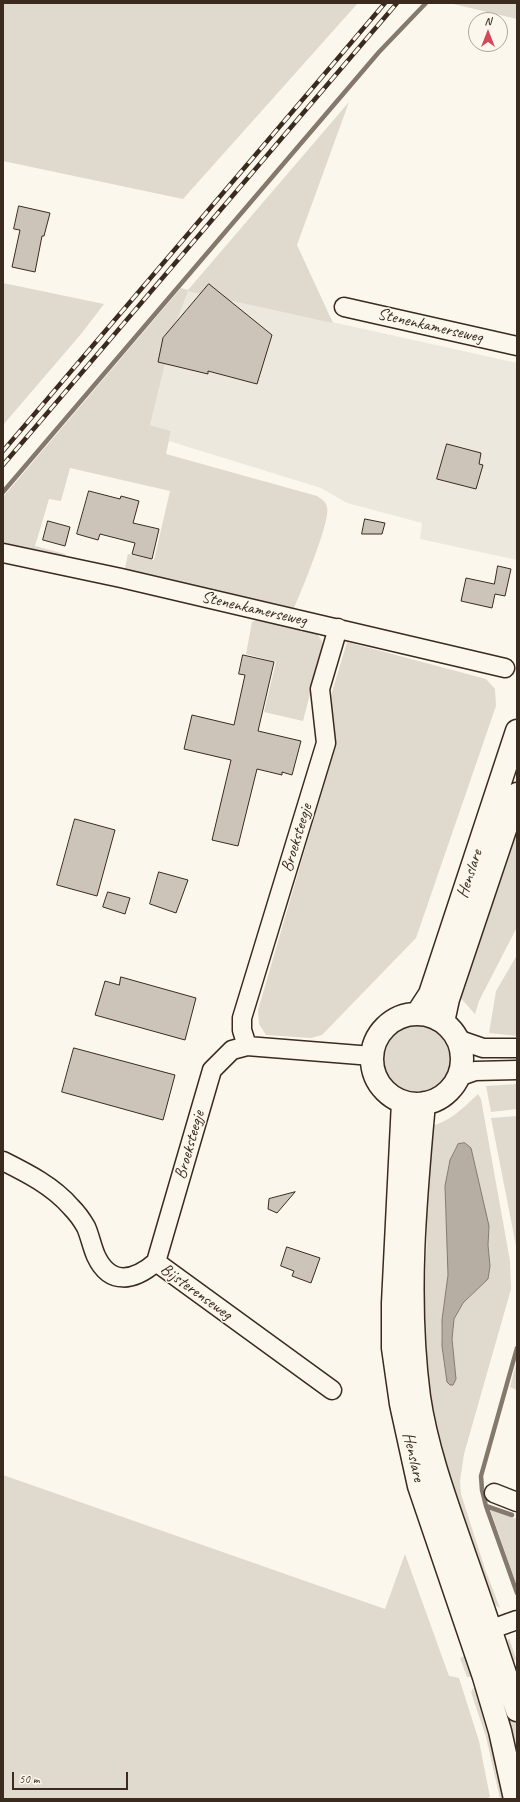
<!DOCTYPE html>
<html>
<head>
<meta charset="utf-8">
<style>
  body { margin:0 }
  #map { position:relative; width:520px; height:1802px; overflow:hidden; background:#fbf7ec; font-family:Caveat,sans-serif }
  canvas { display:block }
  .frame { position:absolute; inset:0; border:4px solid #3b2a1e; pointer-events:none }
  .north { position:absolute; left:468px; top:12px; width:40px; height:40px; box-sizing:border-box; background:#fbf7ec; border:1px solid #aea59a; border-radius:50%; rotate:0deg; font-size:11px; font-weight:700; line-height:16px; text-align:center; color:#3b2a1e }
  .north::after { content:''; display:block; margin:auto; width:14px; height:18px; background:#d1495b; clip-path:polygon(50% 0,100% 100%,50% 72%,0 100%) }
  .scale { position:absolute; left:12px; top:1772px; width:116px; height:18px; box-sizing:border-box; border:2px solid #3b2a1e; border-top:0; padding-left:5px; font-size:12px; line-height:14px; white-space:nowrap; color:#3b2a1e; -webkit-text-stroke:3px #fbf7ec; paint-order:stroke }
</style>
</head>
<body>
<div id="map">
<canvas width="520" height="1802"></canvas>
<div class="frame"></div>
<div class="north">N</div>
<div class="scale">50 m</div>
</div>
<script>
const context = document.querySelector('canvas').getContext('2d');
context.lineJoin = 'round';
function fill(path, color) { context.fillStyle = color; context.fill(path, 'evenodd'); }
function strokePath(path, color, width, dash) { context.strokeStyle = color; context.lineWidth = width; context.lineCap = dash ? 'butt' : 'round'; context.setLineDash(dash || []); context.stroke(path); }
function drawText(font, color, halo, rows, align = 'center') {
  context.font = font + ' Caveat,sans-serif'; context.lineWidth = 3; context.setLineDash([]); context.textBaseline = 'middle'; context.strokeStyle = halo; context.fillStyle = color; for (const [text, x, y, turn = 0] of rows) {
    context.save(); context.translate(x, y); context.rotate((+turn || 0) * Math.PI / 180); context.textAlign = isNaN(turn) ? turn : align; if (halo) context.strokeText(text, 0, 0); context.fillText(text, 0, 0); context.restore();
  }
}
fill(new Path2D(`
  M188,290L517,363V560L420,539L422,523L347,503L321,488L169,441L171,431L150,425L175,325Z`), '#ede8dd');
fill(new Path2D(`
  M3,3H358L183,199L3,161Z
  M449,3H517V19Z
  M349,102L297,245L333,323L188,291L174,328L150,425L171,431L166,454L317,496C321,499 326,501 327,507C331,521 300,594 293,611L124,573L128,554L154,560L170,491L70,468L61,501L49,499L35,546L65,554L64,561L3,547V497L181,288L188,290Z
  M3,283L104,304L81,334L3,425Z
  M256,620L317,634L322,641V648L303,721L264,712L276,662L246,654L252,622Z
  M347,642L486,679L495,689L496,706L416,938L322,1035L311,1038L266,1035L259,1024L258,1010L336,743L330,699Z
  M517,819V927L479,1001L475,1014L458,995Z
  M517,955V1036L489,1033L496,991Z
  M382 1058a35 35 0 1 1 70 0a35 35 0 1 1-70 0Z
  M517,1084V1109L491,1112L486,1086Z
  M478,1094L481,1099L510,1261L511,1289L464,1454L460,1481L461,1494L485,1569L500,1608L490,1602L445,1482L422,1369L427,1232L424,1209L427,1127C449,1123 462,1109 478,1094ZM458,1144L471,1148L489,1226L488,1245L490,1266L488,1279L463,1303L454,1319L452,1339L456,1379C451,1369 443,1356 442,1345C439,1322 446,1298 448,1275C451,1238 435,1175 458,1144Z
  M517,1116V1251L491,1118Z
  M517,1360V1390L510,1387Z
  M3,1475L385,1609L405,1554L449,1676L459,1678L479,1741L490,1797L486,1799H3Z
  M490,1509L517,1519V1586L516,1583Z
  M509,1638L516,1658L514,1663L508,1665L505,1645Z
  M466,1655L474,1677H467L460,1658Z
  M500,1676L517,1722V1788L508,1742Z
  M476,1684L510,1799H500L486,1737L471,1692Z`), '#dfd9ce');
const water = new Path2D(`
  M465,1143L471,1148L489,1226L488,1245L490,1266L488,1279L463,1303L454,1319L452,1339L456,1379L453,1385H450L447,1382L442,1346V1320L448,1275L445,1186L450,1160L458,1144Z`);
fill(water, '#b6aea2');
strokePath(water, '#85796d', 1);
strokePath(new Path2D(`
  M3,492L379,52L426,3
  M517,1348L481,1476L482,1490L486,1506L517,1593
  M486,1506L512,1515`), '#85796d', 4.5);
const building = new Path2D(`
  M19,206L50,213L44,236H42L35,272L12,267L20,230L14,229Z
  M209,284L272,335L257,384L208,371V374L158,362L163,338Z
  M447,444L481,453L479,464L483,465L476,489L437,479Z
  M89,491L120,499L121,496L139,501L133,523L159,529L152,559L132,554L135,543L100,534L98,540L77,534Z
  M365,519L385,523L382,534H362Z
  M48,521L70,527L65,546L43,540Z
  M498,566L511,569L505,596L495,594L492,608L461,601L466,578L494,584Z
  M243,655L274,662L258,731L301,741L292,775L282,772V775L257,769L238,846L212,840L231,760L184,749L192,715L234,725L245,675L239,674Z
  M75,819L115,830L97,896L57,885Z
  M159,872L188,880L176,913L150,904Z
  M108,892L130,898L125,914L103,907Z
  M121,977L196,998L185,1040L95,1015L105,981L119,985Z
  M74,1048L175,1075L163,1120L62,1092Z
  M295,1192L277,1213L268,1209L269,1199Z
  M287,1247L320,1258L311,1283L292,1276L294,1271L281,1266Z`);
fill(building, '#ccc4b9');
strokePath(building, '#3b2a1e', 1);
const minor = new Path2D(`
  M344,307L517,346
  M3,553L121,578L505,668
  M338,628L320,689L326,743L242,1018V1030L247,1046L372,1056
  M457,1039L483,1048H517
  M458,1077L475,1071L517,1070
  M3,1161C27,1173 53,1186 71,1207C77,1213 82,1220 86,1227C90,1236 92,1247 96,1256C110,1286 134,1281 156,1262
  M156,1262L212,1070L232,1050L247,1046
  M156,1262L332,1390
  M494,1493L517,1502
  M478,1634L517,1620`);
const tertiary = new Path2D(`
  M417,1014L430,994L438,970L517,731
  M372 1059a45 45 0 1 1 90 0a45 45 0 1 1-90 0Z
  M443,1022L448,999L517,794
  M403,1102L393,1303V1348L401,1404L419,1486L484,1677L500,1731L515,1799
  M424,1103C415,1201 406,1299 419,1397C427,1451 447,1504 465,1556C483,1607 500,1658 517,1710`);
strokePath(minor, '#3b2a1e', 21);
strokePath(tertiary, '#3b2a1e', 25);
strokePath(minor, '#fbf7ec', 18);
strokePath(tertiary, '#fbf7ec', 22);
const rail = new Path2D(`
  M3,451L385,3
  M3,465L397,3`);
strokePath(rail, '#3b2a1e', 4.5);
strokePath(rail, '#fbf7ec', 3, [9]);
drawText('17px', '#3b2a1e', '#fbf7ec', [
  ["Stenenkamerseweg",430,326,13],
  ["Stenenkamerseweg",254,609,13],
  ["Broeksteegje",297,838,-73],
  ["Henslare",470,874,-72],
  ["Broeksteegje",190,1145,-74],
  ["Bijsterenseweg",196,1292,36],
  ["Henslare",413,1457,77]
]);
</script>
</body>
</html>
